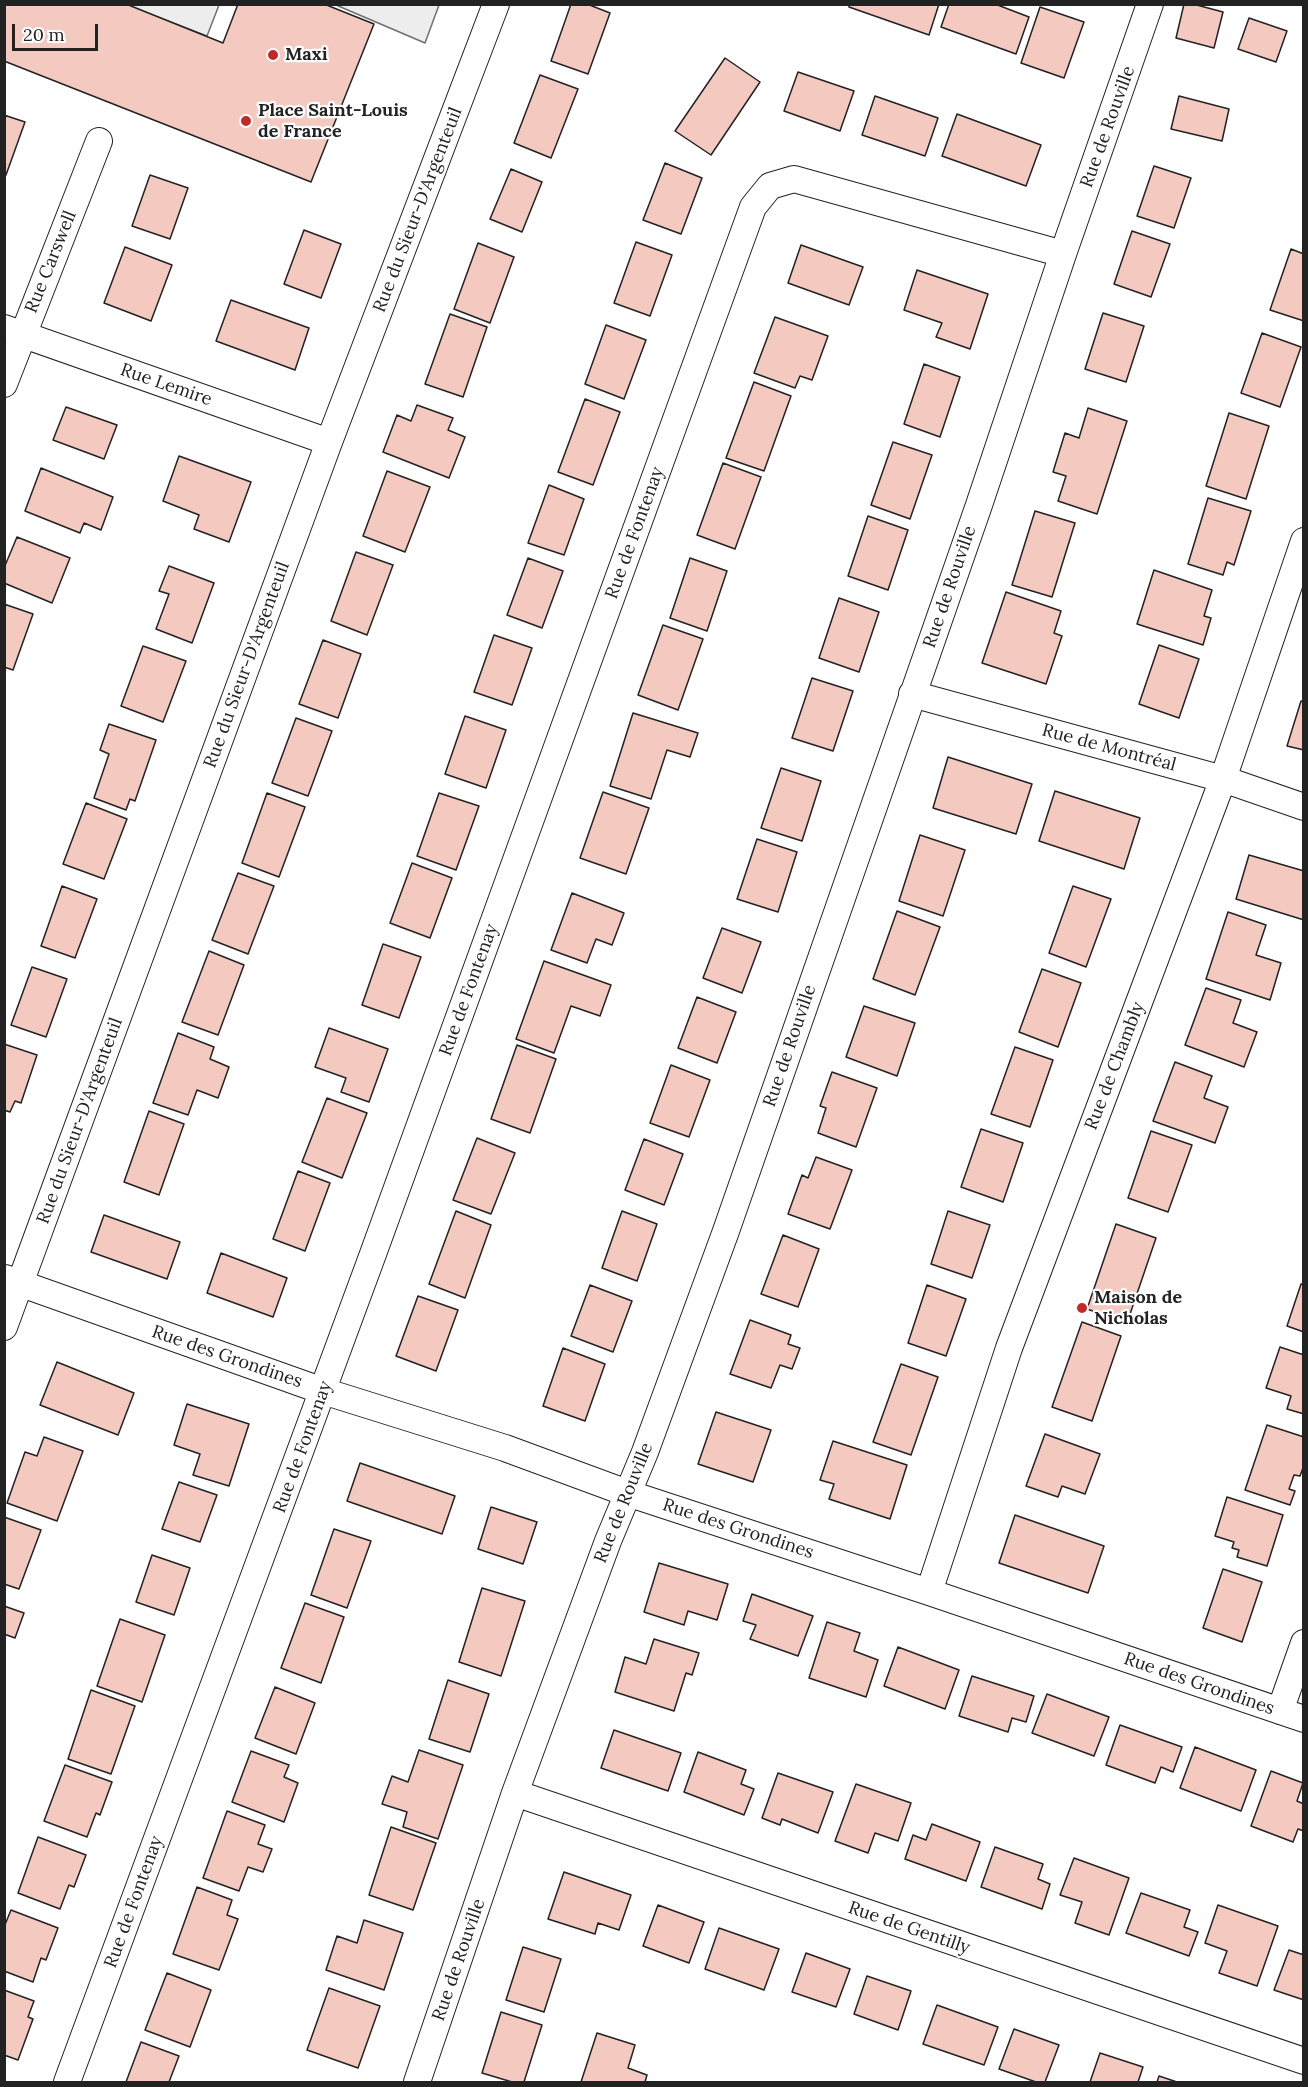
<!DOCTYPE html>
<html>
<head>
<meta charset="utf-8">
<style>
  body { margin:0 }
  #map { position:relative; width:1308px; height:2087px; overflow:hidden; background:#fff; font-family:Lora,serif }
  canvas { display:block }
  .frame { position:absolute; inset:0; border:6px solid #222; pointer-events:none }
  .scale { position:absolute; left:12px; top:24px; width:86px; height:27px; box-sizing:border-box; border:3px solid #222; border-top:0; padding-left:8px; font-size:18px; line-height:21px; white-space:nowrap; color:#222; -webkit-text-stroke:4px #fff; paint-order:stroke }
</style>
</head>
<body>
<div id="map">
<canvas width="1308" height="2087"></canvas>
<div class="frame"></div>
<div class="scale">20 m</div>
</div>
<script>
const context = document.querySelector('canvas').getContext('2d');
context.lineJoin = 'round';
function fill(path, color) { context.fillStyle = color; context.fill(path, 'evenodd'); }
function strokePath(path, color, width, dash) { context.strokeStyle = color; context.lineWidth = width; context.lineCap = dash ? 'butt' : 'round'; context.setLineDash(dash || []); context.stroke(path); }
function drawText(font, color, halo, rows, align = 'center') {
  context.font = font + ' Lora,serif'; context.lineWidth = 4.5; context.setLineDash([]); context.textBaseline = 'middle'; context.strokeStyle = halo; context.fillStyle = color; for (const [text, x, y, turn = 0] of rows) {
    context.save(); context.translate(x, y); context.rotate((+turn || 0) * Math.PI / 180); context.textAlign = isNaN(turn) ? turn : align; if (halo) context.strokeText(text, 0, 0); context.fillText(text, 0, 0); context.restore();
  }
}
const parking = new Path2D(`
  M126,5H219L207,36Z
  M336,5L439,4V5L425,43Z`);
fill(parking, '#ededed');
strokePath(parking, '#6f6f6f', 1.5);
const building = new Path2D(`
  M4,4H126L223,43L238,4H324L374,24L311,182L4,61Z
  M571,4H587L610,13L588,74L551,61Z
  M849,4H939L929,35L849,7Z
  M949,4H995L1029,17L1016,54L941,27Z
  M1184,4H1193L1223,12L1214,48L1176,38Z
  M1040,7L1084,22L1064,78L1021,63Z
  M1249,18L1287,31L1276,62L1238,49Z
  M725,58L760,82L711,155L675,131Z
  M798,72L854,91L840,131L784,111Z
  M540,75L578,89L551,158L514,143Z
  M875,96L938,118L925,156L862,135Z
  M1179,96L1229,109L1222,141L1171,129Z
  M957,114L1041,145L1026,186L942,156Z
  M4,115L25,122L6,175L4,174Z
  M665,163L702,178L681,234L643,220Z
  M1154,166L1191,178L1174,228L1137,216Z
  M511,169L542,182L522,232L490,219Z
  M150,175L188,188L170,239L132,226Z
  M304,230L341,244L321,298L284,284Z
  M1132,231L1170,244L1151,297L1114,284Z
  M636,242L672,255L650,316L614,303Z
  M478,243L514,257L490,323L454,309Z
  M801,245L863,267L849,305L788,283Z
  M125,247L172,265L151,321L104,303Z
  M1291,249L1304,254V321L1270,310Z
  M917,270L988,294L970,349L936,337L942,323L904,310Z
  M231,300L309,328L295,370L216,341Z
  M1103,313L1144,326L1126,382L1085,369Z
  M450,314L487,327L463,397L425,384Z
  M775,317L828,336L812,380L800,376L795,388L754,373Z
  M606,325L646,340L624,399L585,384Z
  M1262,333L1301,347L1280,407L1241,393Z
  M924,364L960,377L940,437L904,424Z
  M754,382L791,396L764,471L726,458Z
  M585,399L620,412L593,485L558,472Z
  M417,405L453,418L448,430L465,437L449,478L383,452L397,415L411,421Z
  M66,407L117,425L104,459L53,440Z
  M1088,408L1127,421L1097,514L1058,501L1066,476L1053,472L1065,433L1079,438Z
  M1229,413L1269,426L1246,499L1206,486Z
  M893,442L932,455L910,519L871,505Z
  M179,456L251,482L229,542L194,529L199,515L163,501Z
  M723,463L761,477L735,549L697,535Z
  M41,468L113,497L101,530L84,523L80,533L25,511Z
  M387,471L430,487L405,552L363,536Z
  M549,485L584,499L564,555L528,543Z
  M1208,498L1251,511L1234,565L1227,562L1223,575L1188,564Z
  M1035,511L1075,523L1052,597L1012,585Z
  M868,516L908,530L888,590L848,576Z
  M17,537L70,558L52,603L4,583V568Z
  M356,552L393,565L367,635L331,621Z
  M528,558L563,571L542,628L507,615Z
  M690,558L727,571L707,631L670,618Z
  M169,566L214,583L192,643L156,629L169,594L159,591Z
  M1154,570L1212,590L1204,616L1211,618L1203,645L1137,624Z
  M1006,592L1061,611L1054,633L1062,636L1046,684L982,663Z
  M839,598L879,612L859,672L819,658Z
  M4,604L33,614L13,670L4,667Z
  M663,625L703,639L678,710L638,695Z
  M494,635L532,648L512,705L474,692Z
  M323,640L361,654L338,718L299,704Z
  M1159,645L1199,659L1179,718L1139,704Z
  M143,646L186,661L163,722L121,706Z
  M812,678L853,691L833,751L792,738Z
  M1301,701L1304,702V750L1287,746Z
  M633,713L698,733L690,757L667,750L651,799L610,786Z
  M465,716L506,730L486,788L445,774Z
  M296,718L332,731L308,796L272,783Z
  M109,724L156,740L135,801L130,799L126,810L94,798L109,754L100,750Z
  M948,757L1032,784L1016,834L933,808Z
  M781,768L821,781L802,841L761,828Z
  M1055,791L1140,818L1124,869L1039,841Z
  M603,792L649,808L626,874L580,858Z
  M267,793L305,807L279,877L242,863Z
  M439,793L479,806L456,870L417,856Z
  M86,803L127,819L104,879L63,864Z
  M920,835L965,850L943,916L899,901Z
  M757,839L797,852L778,912L737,899Z
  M1249,855L1304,871V920L1236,899Z
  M412,863L452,878L430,938L390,923Z
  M238,873L274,886L248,954L212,940Z
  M62,886L97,899L75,958L41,946Z
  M1073,886L1111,899L1086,967L1049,953Z
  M572,893L624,913L612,945L596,939L587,963L551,950Z
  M897,911L940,927L915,995L873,979Z
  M1228,912L1266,925L1256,955L1281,963L1270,1000L1206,979Z
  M722,928L761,942L742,993L703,978Z
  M383,944L421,957L399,1018L362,1005Z
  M209,951L244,965L218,1035L182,1022Z
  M544,961L611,985L600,1016L571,1006L554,1053L516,1039Z
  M32,967L67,979L46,1037L11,1025Z
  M1042,969L1081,983L1058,1047L1019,1032Z
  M1206,988L1241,1000L1233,1023L1257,1032L1244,1067L1185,1045Z
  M697,997L736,1012L717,1063L678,1048Z
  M864,1006L915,1023L897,1076L846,1057Z
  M329,1028L388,1049L369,1102L341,1092L346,1078L315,1067Z
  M178,1033L214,1047L210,1059L229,1067L218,1098L197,1090L188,1115L153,1103Z
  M4,1044L37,1055L21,1103L15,1101L10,1112L4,1110Z
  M517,1045L556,1059L530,1133L491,1119Z
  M1015,1047L1053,1060L1030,1127L991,1114Z
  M1175,1062L1212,1076L1204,1098L1228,1107L1215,1143L1153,1121Z
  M671,1065L710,1080L689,1137L650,1123Z
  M832,1072L877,1088L856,1147L818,1133L826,1108L820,1106Z
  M327,1098L367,1113L342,1178L302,1162Z
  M149,1111L184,1124L159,1195L124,1182Z
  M981,1129L1023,1143L1003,1202L961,1187Z
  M1151,1131L1192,1145L1168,1212L1128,1198Z
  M477,1138L515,1153L491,1214L453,1200Z
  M644,1139L683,1154L664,1205L625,1190Z
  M816,1157L852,1170L830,1229L788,1214L802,1175L808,1178Z
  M298,1171L330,1183L305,1251L273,1239Z
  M456,1211L491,1225L465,1298L429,1284Z
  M622,1211L657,1224L637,1281L602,1268Z
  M948,1211L990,1225L972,1278L931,1264Z
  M104,1215L180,1242L167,1279L91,1252Z
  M1116,1224L1156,1238L1127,1323L1087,1309Z
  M783,1235L819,1249L798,1307L761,1294Z
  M221,1253L287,1278L273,1317L207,1293Z
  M1301,1284L1304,1285V1332L1287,1326Z
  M590,1285L632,1301L613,1352L571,1336Z
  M927,1285L966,1299L946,1356L908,1343Z
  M418,1296L458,1310L436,1371L396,1356Z
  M750,1320L791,1335L788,1344L800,1348L792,1369L780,1365L771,1388L730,1374Z
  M1082,1322L1121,1336L1092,1421L1052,1407Z
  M1280,1347L1304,1355V1414L1287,1409L1291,1396L1266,1388Z
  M563,1348L605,1364L585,1421L543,1406Z
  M57,1362L134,1393L118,1435L40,1405Z
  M901,1364L938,1377L911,1455L873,1442Z
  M187,1404L249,1424L229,1486L193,1475L200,1454L174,1445Z
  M716,1412L771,1430L753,1482L698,1464Z
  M1267,1425L1304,1437V1465L1300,1476L1294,1475L1289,1489L1295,1491L1290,1505L1245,1490Z
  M1045,1434L1100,1454L1085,1494L1062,1486L1058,1497L1026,1486Z
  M44,1437L83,1451L57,1521L7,1503L25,1452L37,1456Z
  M833,1441L907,1465L890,1519L829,1499L834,1484L820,1480Z
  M360,1463L455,1496L442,1534L347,1501Z
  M179,1482L217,1495L200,1542L162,1529Z
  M1227,1497L1283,1515L1267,1566L1237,1557L1239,1550L1232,1548L1234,1542L1215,1536Z
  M491,1507L537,1522L523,1564L478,1549Z
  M1015,1515L1104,1546L1088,1593L999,1563Z
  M4,1517L41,1530L19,1589L4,1584Z
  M334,1529L371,1541L347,1608L311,1595Z
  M152,1555L190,1568L174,1615L136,1602Z
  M659,1563L728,1584L717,1620L688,1611L684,1625L644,1612Z
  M1223,1569L1262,1582L1242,1642L1203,1628Z
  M482,1588L525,1601L501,1676L459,1662Z
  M752,1594L813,1616L798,1656L750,1639L756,1625L743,1621Z
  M305,1603L344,1617L321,1683L281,1668Z
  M4,1606L24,1613L15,1638L4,1634Z
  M120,1619L165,1635L142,1702L97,1686Z
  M827,1622L860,1633L854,1651L878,1660L866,1697L809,1678Z
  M654,1639L699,1653L692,1675L686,1673L674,1711L615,1692L625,1657L646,1664Z
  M898,1647L959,1670L945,1709L884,1686Z
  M972,1676L1034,1696L1026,1722L1012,1718L1008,1732L959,1716Z
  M448,1680L489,1694L470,1752L429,1739Z
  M275,1687L315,1703L296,1754L255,1738Z
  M91,1690L135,1706L111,1774L68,1759Z
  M1047,1694L1109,1717L1094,1756L1032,1733Z
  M1120,1725L1182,1747L1173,1772L1161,1767L1155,1783L1106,1765Z
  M614,1730L681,1753L668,1791L601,1768Z
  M1195,1747L1256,1770L1241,1811L1180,1788Z
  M419,1750L463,1765L438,1839L403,1827L407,1812L382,1804L392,1776L408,1782Z
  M251,1751L289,1765L284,1777L298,1783L284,1822L232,1802Z
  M698,1752L746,1770L741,1784L754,1789L744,1815L684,1792Z
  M65,1765L112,1782L100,1815L96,1813L87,1837L44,1821Z
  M1271,1771L1303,1783L1297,1801L1304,1804V1831L1298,1829L1293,1842L1251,1826Z
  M778,1773L833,1792L818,1833L782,1819L780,1825L762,1818Z
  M856,1784L911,1803L898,1841L875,1833L868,1853L835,1841Z
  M227,1811L265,1825L258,1844L272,1849L263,1872L248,1867L239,1891L203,1878Z
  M932,1824L980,1842L966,1881L905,1859L913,1835L926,1840Z
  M391,1827L436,1843L413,1910L369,1895Z
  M38,1837L86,1855L74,1887L69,1885L60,1909L18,1893Z
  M995,1847L1043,1864L1038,1879L1050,1884L1042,1909L981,1887Z
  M1074,1858L1129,1878L1109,1935L1075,1923L1082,1902L1060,1895Z
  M564,1872L631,1895L619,1930L598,1923L595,1934L548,1919Z
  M197,1887L232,1900L227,1915L238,1919L219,1970L173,1954Z
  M1141,1893L1190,1910L1184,1927L1198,1932L1189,1956L1126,1933Z
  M658,1905L704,1922L689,1963L643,1946Z
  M1218,1905L1278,1926L1257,1986L1219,1973L1227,1951L1205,1943Z
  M11,1910L58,1928L46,1960L41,1958L33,1982L4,1971V1927Z
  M364,1920L403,1933L384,1990L326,1970L337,1936L357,1943Z
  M719,1928L779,1949L764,1990L705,1969Z
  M523,1947L561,1959L544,2012L506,2000Z
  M1289,1950L1304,1955V2000L1274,1990Z
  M806,1953L850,1969L836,2007L792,1992Z
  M167,1973L211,1990L190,2047L145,2030Z
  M867,1976L911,1991L898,2030L854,2014Z
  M329,1988L380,2006L358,2068L307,2050Z
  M4,1990L34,2001L28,2017L33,2019L18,2060L4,2055Z
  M937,2005L998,2027L984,2065L923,2044Z
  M501,2012L542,2025L524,2082H512L482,2073Z
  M1014,2029L1059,2045L1045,2082H1036L999,2069Z
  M597,2033L635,2045L628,2068L647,2075L645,2082H581Z
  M141,2042L179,2056L169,2082H126Z
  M1100,2053L1143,2067L1138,2082H1090Z
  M1159,2076L1177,2082H1157Z`);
fill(building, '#f3c9c0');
strokePath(building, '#222', 1.5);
const minor = new Path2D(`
  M4,328L329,442
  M4,384L99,141
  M912,694L1223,779L1304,807
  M5,1278L323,1391L505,1448L627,1493L929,1592L1304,1719
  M4,1327L329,442L496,4
  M929,1592L1009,1348L1223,779L1304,541
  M1280,1711L1304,1643
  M515,1793L1304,2061
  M67,2082L373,1254L753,207L770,186L794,179L1063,254
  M417,2082L515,1793L608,1541L645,1452L726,1231L979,505L1063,254L1150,4`);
strokePath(minor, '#222', 28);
strokePath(minor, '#fff', 26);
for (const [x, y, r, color] of [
  [273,55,6,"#c62828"],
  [246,121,6,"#c62828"],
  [1082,1308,6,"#c62828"]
]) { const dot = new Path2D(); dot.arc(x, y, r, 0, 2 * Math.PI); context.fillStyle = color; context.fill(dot); strokePath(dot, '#fff', 2); }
drawText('bold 18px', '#222', '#fff', [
  ["Maxi",285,55],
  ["Place Saint-Louis",258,111],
  ["de France",258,132],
  ["Maison de",1094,1298],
  ["Nicholas",1094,1319]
], 'left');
drawText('18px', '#222', '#fff', [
  ["Rue de Rouville",1108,127,-70],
  ["Rue du Sieur-D'Argenteuil",418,210,-69],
  ["Rue Carswell",51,262,-68],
  ["Rue Lemire",166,385,19],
  ["Rue de Fontenay",635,533,-70],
  ["Rue de Rouville",950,587,-71],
  ["Rue du Sieur-D'Argenteuil",247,665,-70],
  ["Rue de Montréal",1109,748,15],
  ["Rue de Fontenay",469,990,-70],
  ["Rue de Rouville",790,1046,-71],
  ["Rue de Chambly",1115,1066,-69],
  ["Rue du Sieur-D'Argenteuil",80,1121,-70],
  ["Rue des Grondines",227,1357,19],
  ["Rue de Fontenay",303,1447,-70],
  ["Rue de Rouville",624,1503,-68],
  ["Rue des Grondines",738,1529,18],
  ["Rue des Grondines",1199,1684,19],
  ["Rue de Fontenay",134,1902,-70],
  ["Rue de Gentilly",909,1928,19],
  ["Rue de Rouville",459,1960,-71]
]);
</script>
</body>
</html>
